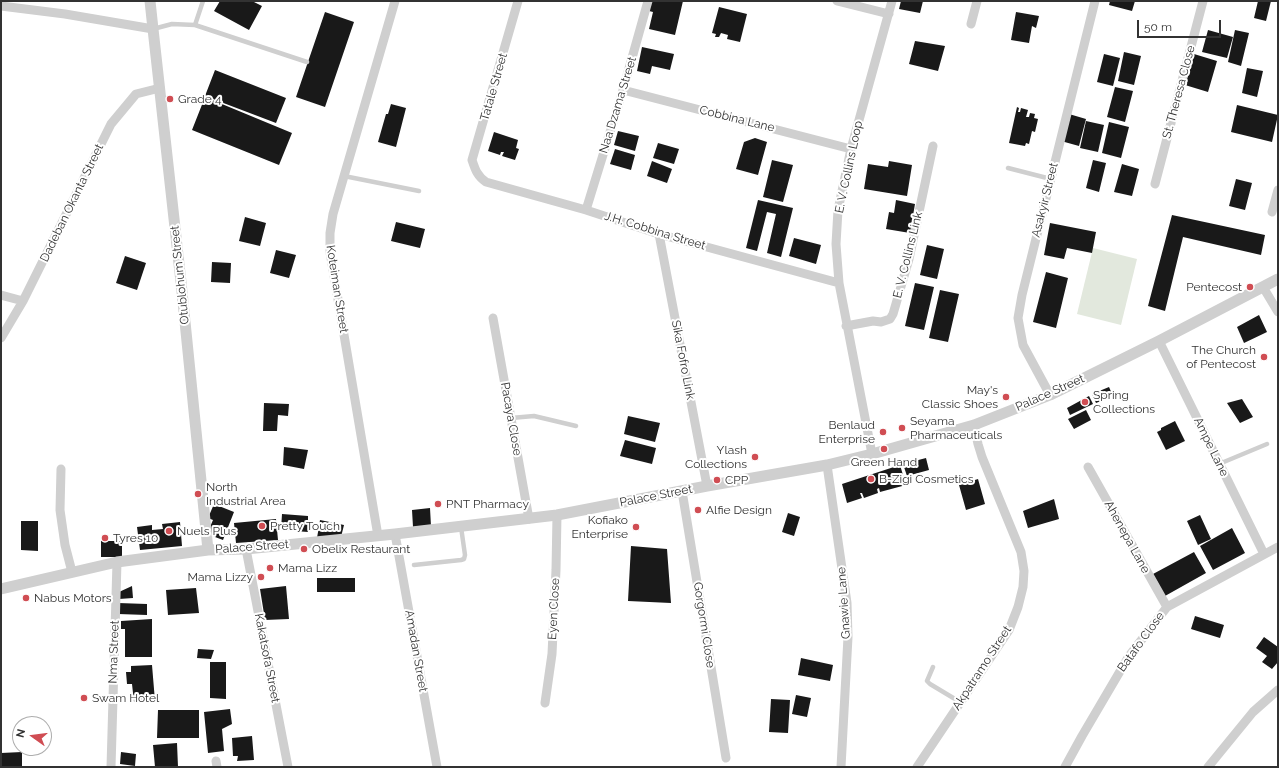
<!DOCTYPE html>
<html>
<head>
<meta charset="utf-8">
<style>
  body { margin:0 }
  #map { position:relative; width:1279px; height:768px; overflow:hidden; background:#fff; font-family:Raleway,sans-serif }
  canvas { display:block }
  .frame { position:absolute; inset:0; border:2px solid #323232; pointer-events:none }
  .north { position:absolute; left:12px; top:716px; width:40px; height:40px; box-sizing:border-box; background:#fff; border:1px solid #adadad; border-radius:50%; rotate:284deg; font-size:11px; font-weight:700; line-height:16px; text-align:center; color:#323232 }
  .north::after { content:''; display:block; margin:auto; width:14px; height:18px; background:#d04d53; clip-path:polygon(50% 0,100% 100%,50% 72%,0 100%) }
  .scale { position:absolute; left:1137px; top:20px; width:84px; height:18px; box-sizing:border-box; border:2px solid #323232; border-top:0; padding-left:5px; font-size:12px; line-height:14px; white-space:nowrap; color:#323232; -webkit-text-stroke:3px #fff; paint-order:stroke }
</style>
</head>
<body>
<div id="map">
<canvas width="1279" height="768"></canvas>
<div class="frame"></div>
<div class="north">N</div>
<div class="scale">50 m</div>
</div>
<script>
const context = document.querySelector('canvas').getContext('2d');
context.lineJoin = 'round';
function fill(path, color) { context.fillStyle = color; context.fill(path, 'evenodd'); }
function strokePath(path, color, width, dash) { context.strokeStyle = color; context.lineWidth = width; context.lineCap = dash ? 'butt' : 'round'; context.setLineDash(dash || []); context.stroke(path); }
function drawText(font, color, halo, rows, align = 'center') {
  context.font = font + ' Raleway,sans-serif'; context.lineWidth = 4; context.setLineDash([]); context.textBaseline = 'middle'; context.strokeStyle = halo; context.fillStyle = color; for (const [text, x, y, turn = 0] of rows) {
    context.save(); context.translate(x, y); context.rotate((+turn || 0) * Math.PI / 180); context.textAlign = isNaN(turn) ? turn : align; if (halo) context.strokeText(text, 0, 0); context.fillText(text, 0, 0); context.restore();
  }
}
fill(new Path2D(`
  M1093,248L1137,259L1121,325L1077,314Z`), '#e2e8dd');
fill(new Path2D(`
  M220,1H252L262,6L249,30L214,11Z
  M651,1H683L675,35L649,29L653,12L649,11Z
  M901,1H923L920,13L899,9Z
  M1110,1H1135L1132,11L1109,5Z
  M1258,1H1271L1266,21L1254,18Z
  M719,7L747,14L740,42L727,39L728,35L721,33L719,37H715L716,34L712,33Z
  M325,12L354,22L325,107L296,97Z
  M1016,12L1039,16L1036,28L1032,26L1029,43L1011,40Z
  M1208,30L1233,37L1227,58L1202,52Z
  M1235,30L1249,33L1241,66L1228,62Z
  M915,41L945,46L938,71L909,64Z
  M642,47L674,54L670,70L652,66L650,74L637,71Z
  M1124,52L1141,56L1134,85L1118,81Z
  M1104,54L1120,58L1113,86L1097,82Z
  M1194,54L1217,61L1208,92L1185,85Z
  M1247,68L1263,71L1257,97L1242,93Z
  M215,70L286,98L276,123L205,96Z
  M1115,87L1133,91L1125,122L1107,117Z
  M205,97L292,133L279,165L192,130Z
  M391,104L406,108L396,147L378,142L386,114H388Z
  M1237,105L1278,115L1272,142L1231,132Z
  M1017,107L1019,108L1018,112H1020L1021,108L1028,110L1026,117H1029L1030,113L1035,114L1034,118L1038,119L1035,132L1032,131L1029,144L1026,143L1025,146L1009,143Z
  M1069,114L1086,119L1079,146L1061,141Z
  M1086,121L1104,125L1098,152L1080,148Z
  M1109,122L1129,127L1121,158L1102,153Z
  M618,131L639,136L635,151L614,145Z
  M494,132L518,140L516,148L519,149L515,160L502,156L504,152H501L500,155L488,151Z
  M755,138L767,142L758,175L736,169L744,142Z
  M658,143L679,149L674,164L653,158Z
  M615,149L635,155L631,170L610,164Z
  M772,160L793,165L783,202L763,197Z
  M1093,160L1106,163L1099,192L1086,188Z
  M652,161L672,169L667,183L647,176Z
  M889,161L912,165L907,196L864,189L868,164L888,167Z
  M1122,164L1139,169L1132,196L1114,192Z
  M1236,179L1252,183L1245,210L1229,206Z
  M758,200L793,208L781,257L767,253L776,214L767,212L757,251L746,248Z
  M896,200L915,204L910,233L886,229L889,212L894,213Z
  M1172,215L1265,235L1261,255L1183,237L1165,311L1148,306Z
  M245,217L266,223L260,246L239,241Z
  M396,222L425,229L420,248L391,241Z
  M1050,223L1096,232L1092,253L1067,248L1064,259L1044,255Z
  M794,238L821,245L816,264L789,256Z
  M927,245L944,249L937,279L920,275Z
  M276,250L296,255L289,278L270,273Z
  M125,256L146,263L137,290L116,283Z
  M212,262L231,263L230,283L211,282Z
  M1046,272L1068,278L1056,328L1033,322Z
  M915,283L934,287L924,330L905,326Z
  M940,290L959,294L948,342L929,338Z
  M1259,315L1267,332L1244,343L1237,327Z
  M1109,387L1113,396L1096,403L1092,394Z
  M1089,396L1093,404L1070,415L1067,408Z
  M1242,399L1253,417L1240,423L1227,403Z
  M264,403L289,404L288,416L278,415L277,431H263Z
  M1086,410L1091,420L1074,429L1068,419Z
  M628,416L660,423L655,442L624,434Z
  M1175,421L1185,441L1166,450L1157,432L1161,430V428Z
  M625,440L656,448L652,464L620,456Z
  M284,447L308,450L304,469L283,465Z
  M926,458L929,470L907,476L903,464Z
  M900,465L906,485L880,492L879,488L877,489L878,493L864,498L862,493H860L862,498L847,503L842,484Z
  M978,479L985,504L966,510L959,485Z
  M1054,499L1059,519L1028,528L1023,511Z
  M214,504L234,512L223,540L207,534L213,520L208,518Z
  M430,508L431,526L413,527L412,510Z
  M788,513L800,517L794,536L782,532Z
  M282,514L308,516V532L281,530Z
  M1200,515L1211,539L1198,545L1187,521Z
  M276,519L278,540L236,543L234,523Z
  M320,520L344,525L341,537L317,538Z
  M21,521H38V551L21,550Z
  M180,522L182,546L140,550L137,527L152,525V530L163,529L162,524Z
  M1232,528L1245,553L1213,570L1200,546Z
  M101,541H122V557H101Z
  M631,546L667,549L671,603L628,601Z
  M1194,552L1206,573L1165,596L1153,574Z
  M317,578H355V592H317Z
  M132,586L133,598L119,599V592Z
  M286,586L289,619L265,620L260,589Z
  M196,588L199,613L168,615L166,590Z
  M118,603L147,604V615L118,614Z
  M1195,616L1224,625L1220,638L1191,629Z
  M152,619V657H125V629H121V621Z
  M1264,637L1278,647V662L1272,669L1262,662L1267,656L1256,648Z
  M198,649L214,650L211,659L197,658Z
  M801,658L833,665L830,681L798,675Z
  M210,662H226V699L210,698Z
  M152,665L155,701L134,702L132,684H127L126,672H131V666Z
  M796,695L811,698L807,717L792,714Z
  M771,699L790,700L788,733L769,732Z
  M230,709L232,724L222,729L224,751L208,753L204,712Z
  M158,710H199V738H157Z
  M252,736L254,760L237,761L238,756H233L232,738Z
  M177,743L178,767H155L153,745Z
  M22,752V767H1V753Z
  M121,752L136,754L135,766L120,764Z`), '#191919');
strokePath(new Path2D(`
  M195,25L203,1
  M153,29L172,24L195,25L307,62
  M1008,168L1051,179
  M344,176L419,191
  M511,418L534,416L576,426
  M1219,464L1267,444
  M414,565L461,560L464,559L465,555L461,527
  M933,667L927,681L930,684L960,702`), '#cfcfcf', 4.5);
strokePath(new Path2D(`
  M518,1L472,160C475,169 477,176 486,182L586,210L659,234L839,283
  M837,1L889,14
  M1,6L65,14L153,29
  M971,24L977,1
  M623,90L851,149
  M1155,184L1203,1
  M586,210L623,90L648,1
  M1272,212L1278,190
  M659,234L707,486
  M1263,287L1278,312
  M1,295L23,301
  M493,318L529,519
  M846,326L873,321L881,322L890,319L893,314L909,259L933,146
  M1,338L23,301L111,124L136,94L160,88
  M1159,341L1264,554
  M1050,395L1023,345L1018,318L1022,295L1095,1
  M872,454L839,283L836,244L838,210L851,149L892,1
  M827,465L847,603L848,637L841,767
  M1088,467L1167,607
  M61,469L60,510L65,545L72,572
  M682,491L726,758
  M395,534L437,767
  M378,536L330,252V233L333,214L395,1
  M246,549L288,767
  M545,703L552,654L556,570L557,515
  M216,761L217,767
  M111,767L117,562
  M917,767L1009,630L1018,607L1023,587L1024,571L1021,552L982,457L978,444L974,425
  M1065,767L1082,736L1129,656L1167,607L1278,547
  M1208,767L1253,712L1278,690`), '#cfcfcf', 9);
strokePath(new Path2D(`
  M150,1L153,29L181,282L208,550
  M1,589L117,562L208,550L246,549L395,534L557,515L707,486L827,465L872,454L974,425L1050,395L1159,341L1278,279`), '#cfcfcf', 11);
for (const [x, y, r, color] of [
  [170,99,4,"#d04d53"],
  [1250,287,4,"#d04d53"],
  [1264,357,4,"#d04d53"],
  [1006,397,4,"#d04d53"],
  [1085,402,4,"#d04d53"],
  [902,428,4,"#d04d53"],
  [883,432,4,"#d04d53"],
  [884,449,4,"#d04d53"],
  [755,457,4,"#d04d53"],
  [871,479,4,"#d04d53"],
  [717,480,4,"#d04d53"],
  [198,494,4,"#d04d53"],
  [438,504,4,"#d04d53"],
  [698,510,4,"#d04d53"],
  [262,526,4,"#d04d53"],
  [636,527,4,"#d04d53"],
  [169,531,4,"#d04d53"],
  [105,538,4,"#d04d53"],
  [304,549,4,"#d04d53"],
  [270,568,4,"#d04d53"],
  [261,577,4,"#d04d53"],
  [26,598,4,"#d04d53"],
  [84,698,4,"#d04d53"]
]) { const dot = new Path2D(); dot.arc(x, y, r, 0, 2 * Math.PI); context.fillStyle = color; context.fill(dot); strokePath(dot, '#fff', 1.5); }
drawText('12px', '#323232', '#fff', [
  ["Tatale Street",494,87,-74],
  ["St. Theresa Close",1179,92,-75],
  ["Naa Dzama Street",618,105,-73],
  ["Cobbina Lane",737,119,14],
  ["E. V. Collins Loop",849,167,-78],
  ["Asakyir Street",1045,200,-76],
  ["Dadeban Okanta Street",72,203,-64],
  ["J.H. Cobbina Street",655,231,17],
  ["E. V. Collins Link",908,255,-76],
  ["Otublohum Street",180,275,-96],
  ["Koteiman Street",337,289,81],
  ["Sika Fofro Link",683,360,79],
  ["Palace Street",1050,393,-24],
  ["Pacaya Close",511,419,80],
  ["Ampe Lane",1211,447,64],
  ["Palace Street",656,496,-11],
  ["Ahenepa Lane",1127,537,61],
  ["Palace Street",252,547,-4],
  ["Gnawie Lane",844,603,-94],
  ["Eyen Close",554,609,-87],
  ["Gorgormi Close",704,625,81],
  ["Batafo Close",1141,642,-54],
  ["Amadan Street",416,651,80],
  ["Nma Street",114,652,-88],
  ["Kakatsofa Street",267,658,79],
  ["Akpatramo Street",982,668,-57]
]);
drawText('12px', '#323232', '#fff', [
  ["Grade 4",178,99],
  ["Pentecost",1242,287,"right"],
  ["The Church",1256,350,"right"],
  ["of Pentecost",1256,364,"right"],
  ["May's",998,390,"right"],
  ["Classic Shoes",998,404,"right"],
  ["Spring",1093,395],
  ["Collections",1093,409],
  ["Seyama",910,421],
  ["Pharmaceuticals",910,435],
  ["Benlaud",875,425,"right"],
  ["Enterprise",875,439,"right"],
  ["Ylash",747,450,"right"],
  ["Collections",747,464,"right"],
  ["Green Hand",884,462,"center"],
  ["B-Zigi Cosmetics",879,479],
  ["CPP",725,480],
  ["North",206,487],
  ["Industrial Area",206,501],
  ["PNT Pharmacy",446,504],
  ["Alfie Design",706,510],
  ["Kofiako",628,520,"right"],
  ["Enterprise",628,534,"right"],
  ["Pretty Touch",270,526],
  ["Nuels Plus",177,531],
  ["Tyres 10",113,538],
  ["Obelix Restaurant",312,549],
  ["Mama Lizz",278,568],
  ["Mama Lizzy",253,577,"right"],
  ["Nabus Motors",34,598],
  ["Swam Hotel",92,698]
], 'left');
</script>
</body>
</html>
